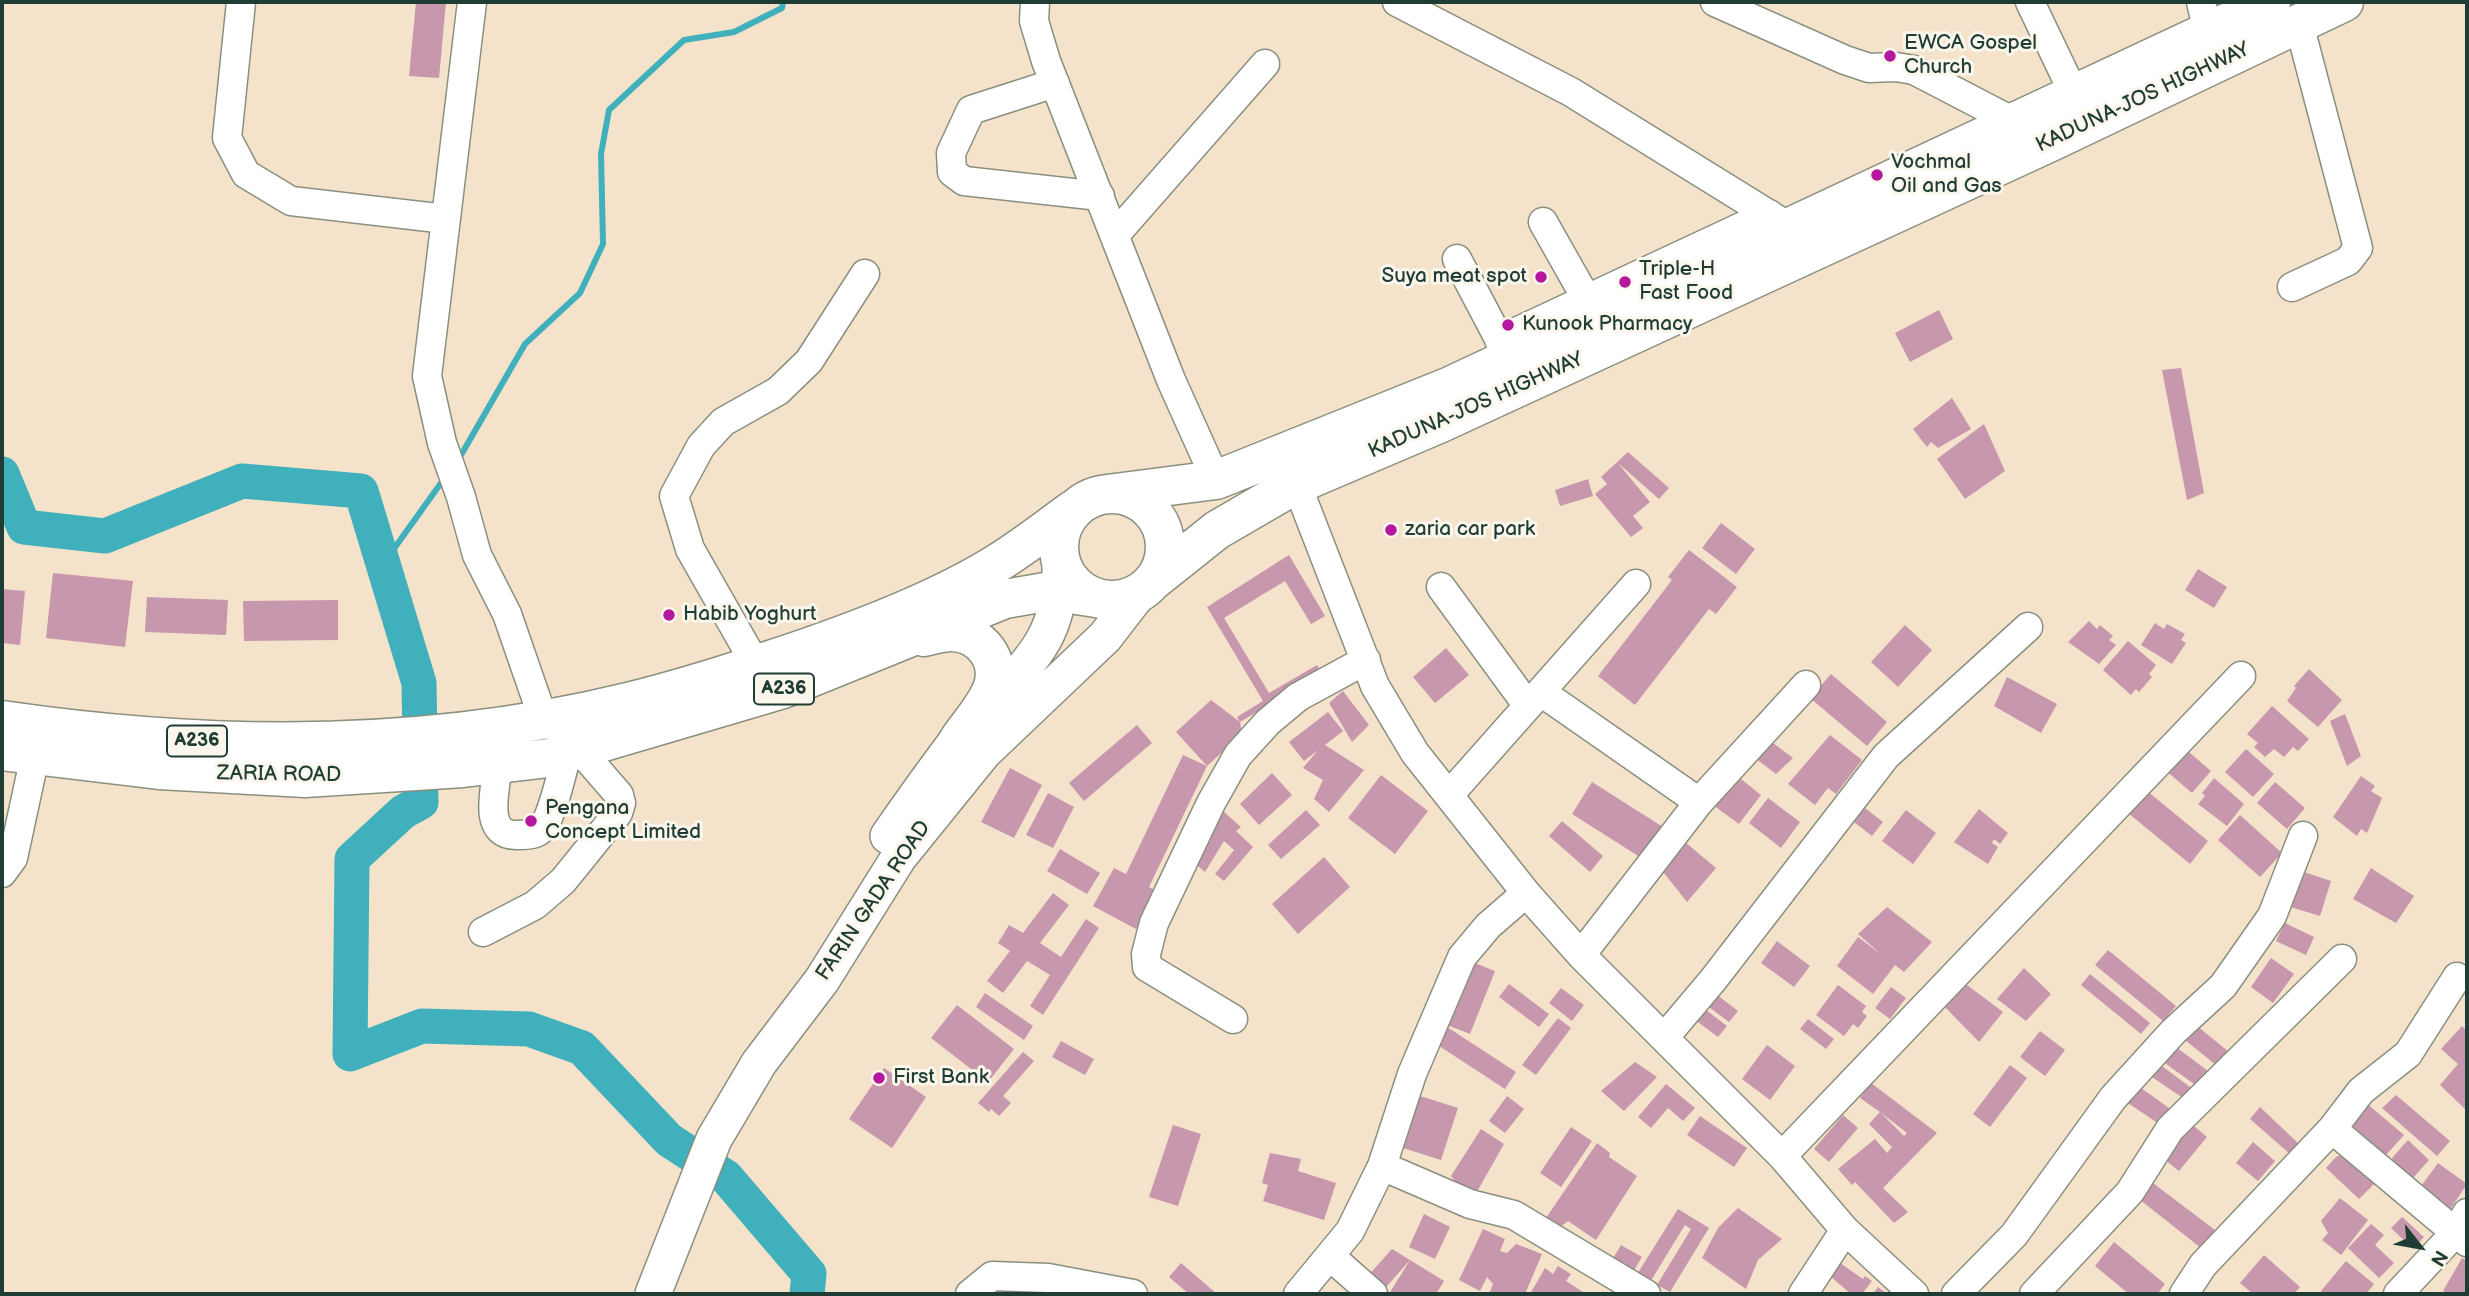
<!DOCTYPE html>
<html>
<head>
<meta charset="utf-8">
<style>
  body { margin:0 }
  #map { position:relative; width:2469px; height:1296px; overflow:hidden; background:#f5e2ca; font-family:"Balsamiq Sans",sans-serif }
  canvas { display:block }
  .frame { position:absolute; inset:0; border:4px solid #1f3d34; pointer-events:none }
  .north { position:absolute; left:2385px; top:1212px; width:70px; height:70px; -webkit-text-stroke:5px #fbf7ec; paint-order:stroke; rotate:121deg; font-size:19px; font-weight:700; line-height:28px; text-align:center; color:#1f3d34 }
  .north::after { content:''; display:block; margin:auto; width:24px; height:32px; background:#1f3d34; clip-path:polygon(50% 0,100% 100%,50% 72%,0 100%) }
</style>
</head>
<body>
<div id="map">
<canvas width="2469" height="1296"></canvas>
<div class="frame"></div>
<div class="north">N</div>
</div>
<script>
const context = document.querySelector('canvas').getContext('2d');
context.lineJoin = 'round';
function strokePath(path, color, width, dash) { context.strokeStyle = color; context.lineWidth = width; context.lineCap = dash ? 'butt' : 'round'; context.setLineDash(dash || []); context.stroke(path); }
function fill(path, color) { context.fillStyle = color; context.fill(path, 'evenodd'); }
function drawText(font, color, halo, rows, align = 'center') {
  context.font = font + ' "Balsamiq Sans",sans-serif'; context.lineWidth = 6; context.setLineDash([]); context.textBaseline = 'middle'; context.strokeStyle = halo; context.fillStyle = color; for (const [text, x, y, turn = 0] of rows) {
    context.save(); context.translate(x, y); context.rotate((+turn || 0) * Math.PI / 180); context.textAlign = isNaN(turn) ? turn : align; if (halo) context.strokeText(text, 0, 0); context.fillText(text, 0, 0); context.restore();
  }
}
strokePath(new Path2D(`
  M457,462L525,344L580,293L603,244L601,154L609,110L684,40L734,32L782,8L783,2
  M383,564L446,476`), '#40b0bc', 6);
strokePath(new Path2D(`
  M2,474L24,527L105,536L242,481L361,491L419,683L421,802L403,812L352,859L350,1054L422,1026L529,1029L582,1048L669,1140L726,1177L809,1274L807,1294`), '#40b0bc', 35);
fill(new Path2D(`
  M416,2H446L439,78L409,76Z
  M1939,310L1953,339L1910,362L1895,333Z
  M2181,368L2204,493L2187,500L2162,370Z
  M1952,398L1971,429L1938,448L1931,442L1927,447L1913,429Z
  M1984,424L2005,471L1965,499L1937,459Z
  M1628,452L1669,488L1659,499L1618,463L1650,502L1633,516L1643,528L1631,537L1595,494L1607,484L1601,477Z
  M1588,479L1593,496L1560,506L1555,490Z
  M1721,523L1755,549L1736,574L1702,548Z
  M1689,550L1737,587L1716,614L1709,609L1635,705L1598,676L1672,580L1668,577Z
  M1289,555L1325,616L1311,624L1285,581L1224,618L1269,693L1317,665L1322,673L1240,722L1237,717L1263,701L1207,607Z
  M2198,569L2227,587L2214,608L2185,590Z
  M53,573L133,581L125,647L46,638Z
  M2,589L25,591L20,645L2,643Z
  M147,597L228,600L226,635L145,632Z
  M338,600V640L244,641L243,601Z
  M2089,621L2097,629L2100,625L2113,636L2109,640L2116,645L2099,664L2068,642Z
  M2155,623L2164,629L2167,624L2185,634L2181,640L2186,643L2172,664L2141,645Z
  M1905,625L1932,650L1898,687L1871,662Z
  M2128,641L2156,665L2149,674L2152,677L2139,692L2136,689L2131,695L2103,670Z
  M1446,648L1469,675L1435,703L1413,677Z
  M2309,669L2342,700L2318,727L2287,701L2296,688L2294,686Z
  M1831,674L1887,722L1867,746L1810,698Z
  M2007,677L2057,704L2041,733L1994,706Z
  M1343,691L1369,725L1352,742L1329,703Z
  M1211,700L1240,722L1242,734L1207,766L1149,887L1157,891L1136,929L1093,906L1114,868L1126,874L1183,755L1207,766L1176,732Z
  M2272,706L2309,739L2298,751L2293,747L2284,757L2274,749L2265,757L2254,747L2258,743L2247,734Z
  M1328,712L1343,731L1325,745L1364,770L1329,812L1314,799L1323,780L1303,768L1318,750L1304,761L1289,742Z
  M2345,714L2361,756L2347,766L2330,721Z
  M1137,725L1152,743L1084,801L1069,783Z
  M1830,735L1862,760L1836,794L1828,788L1815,805L1788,784Z
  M1765,737L1793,758L1776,774L1751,755Z
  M2183,747L2211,771L2192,793L2164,769Z
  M2246,749L2274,774L2253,797L2225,772Z
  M1010,768L1042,785L1014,838L981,822Z
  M1272,773L1292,795L1259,825L1240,804Z
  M1381,775L1428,811L1395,854L1348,818Z
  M1736,775L1761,795L1739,824L1713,805Z
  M2361,776L2375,786L2371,791L2382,798L2367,833L2361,829L2357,836L2333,817Z
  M2214,778L2244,804L2227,826L2198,804L2205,796L2202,793Z
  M1592,782L1663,827L1643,859L1572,814Z
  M2275,782L2305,808L2287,829L2257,803Z
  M2141,786L2208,841L2190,864L2122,808Z
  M1048,793L1074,807L1053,848L1026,835Z
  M1768,798L1800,822L1781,848L1749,823Z
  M1861,805L1883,822L1872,836L1850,819Z
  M1979,809L2008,833L2000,844L1994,839L1992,843L1998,847L1988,864L1954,842Z
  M1306,810L1320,825L1281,859L1268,845Z
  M1906,810L1936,833L1913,864L1882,841Z
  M1223,811L1241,827L1236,831L1253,847L1224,881L1215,874L1234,850L1224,841L1205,872L1186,856Z
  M2240,815L2282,853L2260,877L2218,840Z
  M1562,821L1603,856L1590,872L1549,836Z
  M1685,842L1716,868L1687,902L1660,868Z
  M1060,849L1100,873L1087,894L1047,871Z
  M1324,857L1350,887L1298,934L1272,904Z
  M2371,868L2414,896L2396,923L2353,899Z
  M2298,870L2331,881L2320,916L2287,906Z
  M1053,893L1069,905L1040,943L1061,957L1086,919L1099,928L1043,1015L1030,1006L1050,975L1027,961L1003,993L987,981L1010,951L998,943L1009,925L1023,933Z
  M1887,907L1932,942L1904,972L1895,965L1873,994L1837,966L1858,937L1882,955L1858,934Z
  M2285,923L2314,937L2306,955L2276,941Z
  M1777,941L1810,966L1794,987L1761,963Z
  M2108,950L2176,1006L2163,1021L2095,965Z
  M2271,958L2294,974L2273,1003L2251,987Z
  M1467,960L1495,971L1470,1034L1442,1023Z
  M2024,968L2051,994L2026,1021L1997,999Z
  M2090,974L2150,1023L2141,1034L2081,985Z
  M1963,982L2003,1012L1979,1042L1944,1006Z
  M1509,984L1549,1014L1539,1027L1499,997Z
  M1704,985L1738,1011L1729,1022L1694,996Z
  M1838,985L1866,1006L1862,1012L1867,1016L1858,1028L1853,1024L1844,1036L1816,1015Z
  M1891,987L1906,998L1890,1019L1875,1008Z
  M1561,988L1584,1005L1572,1021L1549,1003Z
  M985,993L1033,1026L1024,1040L976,1007Z
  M1693,1000L1727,1026L1718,1037L1683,1011Z
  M957,1005L1014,1049L988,1082L931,1038Z
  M1558,1018L1571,1028L1536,1075L1522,1065Z
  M1808,1019L1834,1039L1826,1049L1800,1029Z
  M2191,1021L2229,1052L2216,1065L2180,1036Z
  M1444,1025L1516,1072L1505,1089L1433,1042Z
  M2462,1026L2467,1031V1111L2440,1085L2458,1064L2441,1049Z
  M2040,1031L2065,1050L2045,1076L2020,1057Z
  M1061,1041L1094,1059L1085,1075L1052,1057Z
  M2172,1044L2208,1071L2197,1086L2159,1059Z
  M1767,1045L1795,1066L1770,1100L1742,1079Z
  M1023,1052L1034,1061L1003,1096L1011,1103L999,1116L991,1109L989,1112L978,1103Z
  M1635,1062L1657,1077L1624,1111L1601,1091Z
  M2158,1063L2194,1090L2186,1100L2149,1075Z
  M2010,1065L2027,1078L1990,1127L1973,1114Z
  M884,1068L926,1097L892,1148L849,1119Z
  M1871,1083L1937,1133L1883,1188L1908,1212L1894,1223L1855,1182L1852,1185L1838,1169L1875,1139L1887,1153L1892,1147L1869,1124L1880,1112L1860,1098ZM1880,1112L1907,1133L1904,1136Z
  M1666,1084L1695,1108L1683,1121L1668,1108L1651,1128L1638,1117Z
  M2137,1085L2173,1111L2162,1126L2125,1101Z
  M1417,1095L1458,1108L1441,1160L1400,1147Z
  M2396,1095L2450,1141L2437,1156L2382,1108Z
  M1507,1096L1524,1109L1505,1133L1489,1121Z
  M2365,1102L2404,1135L2386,1155L2348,1122Z
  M2260,1107L2300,1145L2290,1154L2250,1119Z
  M1843,1115L1858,1128L1829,1162L1814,1149Z
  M1700,1116L1747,1148L1734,1167L1687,1135Z
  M2183,1117L2207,1137L2179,1171L2155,1152Z
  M1173,1125L1201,1134L1178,1206L1149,1197Z
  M1571,1127L1592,1141L1561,1187L1540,1173Z
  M1481,1129L1504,1144L1470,1204L1451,1176Z
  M2408,1140L2429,1160L2406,1186L2392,1158Z
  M2253,1142L2275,1161L2258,1181L2236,1163Z
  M1597,1143L1610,1153L1609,1157L1637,1176L1596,1240L1568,1221L1559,1228L1546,1218Z
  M2349,1152L2378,1180L2359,1199L2326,1168L2336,1157Z
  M1270,1153L1301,1159L1298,1171L1336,1183L1324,1220L1263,1201L1268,1185L1262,1183Z
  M2438,1163L2467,1184L2449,1211L2419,1189Z
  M2141,1174L2215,1230L2201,1248L2130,1192Z
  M2340,1198L2368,1220L2341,1255L2322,1240L2328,1233L2321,1221Z
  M1738,1208L1782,1239L1758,1260L1746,1289L1702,1258L1718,1228Z
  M1678,1209L1709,1228L1670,1292L1657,1285L1691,1229L1685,1225L1647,1287L1634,1279Z
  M1424,1214L1450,1227L1435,1259L1409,1247Z
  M2402,1217L2424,1237L2413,1249L2391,1228Z
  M2371,1224L2384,1235L2375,1245L2394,1263L2379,1278L2348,1248Z
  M1483,1229L1505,1239L1500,1251L1507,1253L1516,1244L1542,1254L1525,1294H1489L1493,1284L1487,1277L1480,1291L1459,1280Z
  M2114,1242L2165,1284L2157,1294H2129L2095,1266Z
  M1621,1245L1642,1257L1633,1272L1612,1260Z
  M1392,1249L1410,1260L1380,1294L1366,1278Z
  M2264,1255L2300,1287L2294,1294H2253L2240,1283Z
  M2462,1258L2467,1261V1289L2464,1294H2449L2443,1291Z
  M1410,1260L1444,1281L1436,1294H1389Z
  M2346,1261L2374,1284L2366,1294H2325L2321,1291Z
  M1181,1263L1217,1294H1189L1169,1277Z
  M1840,1263L1863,1279L1865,1276L1872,1281L1862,1294H1851L1830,1276Z
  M1558,1266L1571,1274L1566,1281L1583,1292L1582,1294H1530L1545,1268L1553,1274Z
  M1878,1287L1887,1294H1873Z`), '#c797ad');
const minor = new Path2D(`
  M241,2L227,138L246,174L291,201L446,219
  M472,2L427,376L442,443L461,497L477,555L507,614L543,718
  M1035,2L1034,21L1046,61L1171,380L1216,480
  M1397,2L1571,92L1789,227
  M1715,2L1845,60L1869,68L1896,67L1914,70L2014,122
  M2030,2L2074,94
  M2201,2L2208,32
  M1055,83L971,110L951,153L952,172L964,181L1100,196
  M1543,222L1586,298
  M1115,235L1265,64
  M1457,259L1507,354
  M2292,287L2348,261L2358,248L2299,24
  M1499,340L1769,214
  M1297,485L1375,686L1415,753L1526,893L1581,955L1782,1156L1845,1230L1914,1294
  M1441,587L1528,706
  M756,665L690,549L674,496L701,446L723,422L778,391L809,361L865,274
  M1541,692L1699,802
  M498,764C496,787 481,836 517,835C524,835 533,835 539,831C552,821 562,771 567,754
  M1449,795L1636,584
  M2,873L13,858L35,756
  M483,932L535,905L563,881L618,813L621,803L619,795L580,750
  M1581,955L1699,802L1806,685
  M1233,1019L1147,967L1146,954L1154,923L1211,803L1238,755L1268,722L1298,697L1366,660
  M1664,1038L1713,980L1886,756L2028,627
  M2332,1129L2467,1242
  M1782,1156L2241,676
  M1382,1166L1470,1204L1514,1215L1646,1294
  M1331,1257L1373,1294
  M970,1294L992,1276L1048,1278L1133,1294
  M1298,1294L1350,1231L1382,1166L1412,1074L1462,957L1488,926L1526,893
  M1803,1294L1845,1230
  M1956,1294L2014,1235L2113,1098L2173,1032L2223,986L2272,916L2303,836
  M2034,1294L2130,1192L2170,1129L2342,959
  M2184,1294L2203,1265L2332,1129L2361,1091L2408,1054L2457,977
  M2398,1294L2456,1232L2467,1213`);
const major = new Path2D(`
  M888,836C911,803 934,771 958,739C1007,675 1063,656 1060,563
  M653,1294L714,1139L759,1063L822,980L899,857L984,752L1105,637L1139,593`);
const highway = new Path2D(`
  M1059 547a53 53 0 1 1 106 0a53 53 0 1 1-106 0Z
  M1107,494L1216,480L1448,387L2271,2
  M1153,581L1217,530L1291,487L1441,423L2053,141L2344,2
  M924,637C933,635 942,632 951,632C980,632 1003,660 992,689C985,707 970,723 959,739
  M2,720C208,750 424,752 628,702C677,690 725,675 773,659C843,636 928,605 991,567C1020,550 1046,529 1074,509
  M2,751L159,770L305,778L463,768L549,758L783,689L1005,599L1051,591L1096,598`);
strokePath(minor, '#8a907f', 31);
strokePath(major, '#8a907f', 38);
strokePath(highway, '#8a907f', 41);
strokePath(minor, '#fff', 28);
strokePath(major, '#fff', 35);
strokePath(highway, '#fff', 38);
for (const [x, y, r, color] of [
  [1890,56,7,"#b5179e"],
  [1877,175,7,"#b5179e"],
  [1541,277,7,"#b5179e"],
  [1625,282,7,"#b5179e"],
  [1508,325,7,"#b5179e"],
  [1391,530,7,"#b5179e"],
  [669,615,7,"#b5179e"],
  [531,821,7,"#b5179e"],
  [879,1078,7,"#b5179e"]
]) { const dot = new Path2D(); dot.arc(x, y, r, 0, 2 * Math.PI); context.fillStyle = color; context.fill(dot); strokePath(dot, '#fbf7ec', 2.5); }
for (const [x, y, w] of [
  [784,689,60],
  [197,741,60]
]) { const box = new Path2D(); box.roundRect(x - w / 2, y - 15.5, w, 31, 5); context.fillStyle = '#fbf7ec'; context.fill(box); strokePath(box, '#1f3d34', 2); }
drawText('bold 19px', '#1f3d34', null, [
  ["A236",784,689],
  ["A236",197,741]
]);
drawText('21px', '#1f3d34', '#fbf7ec', [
  ["EWCA Gospel",1904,44],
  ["Church",1904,68],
  ["Vochmal",1891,163],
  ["Oil and Gas",1891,187],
  ["Triple-H",1639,270],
  ["Fast Food",1639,294],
  ["Suya meat spot",1527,277,"right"],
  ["Kunook Pharmacy",1522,325],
  ["zaria car park",1405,530],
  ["Habib Yoghurt",683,615],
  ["Pengana",545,809],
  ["Concept Limited",545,833],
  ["First Bank",893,1078]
], 'left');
drawText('21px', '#1f3d34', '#fbf7ec', [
  ["KADUNA-JOS HIGHWAY",2143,98,-25],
  ["KADUNA-JOS HIGHWAY",1476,406,-24],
  ["ZARIA ROAD",279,775,1],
  ["FARIN GADA ROAD",874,901,-56]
]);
</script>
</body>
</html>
